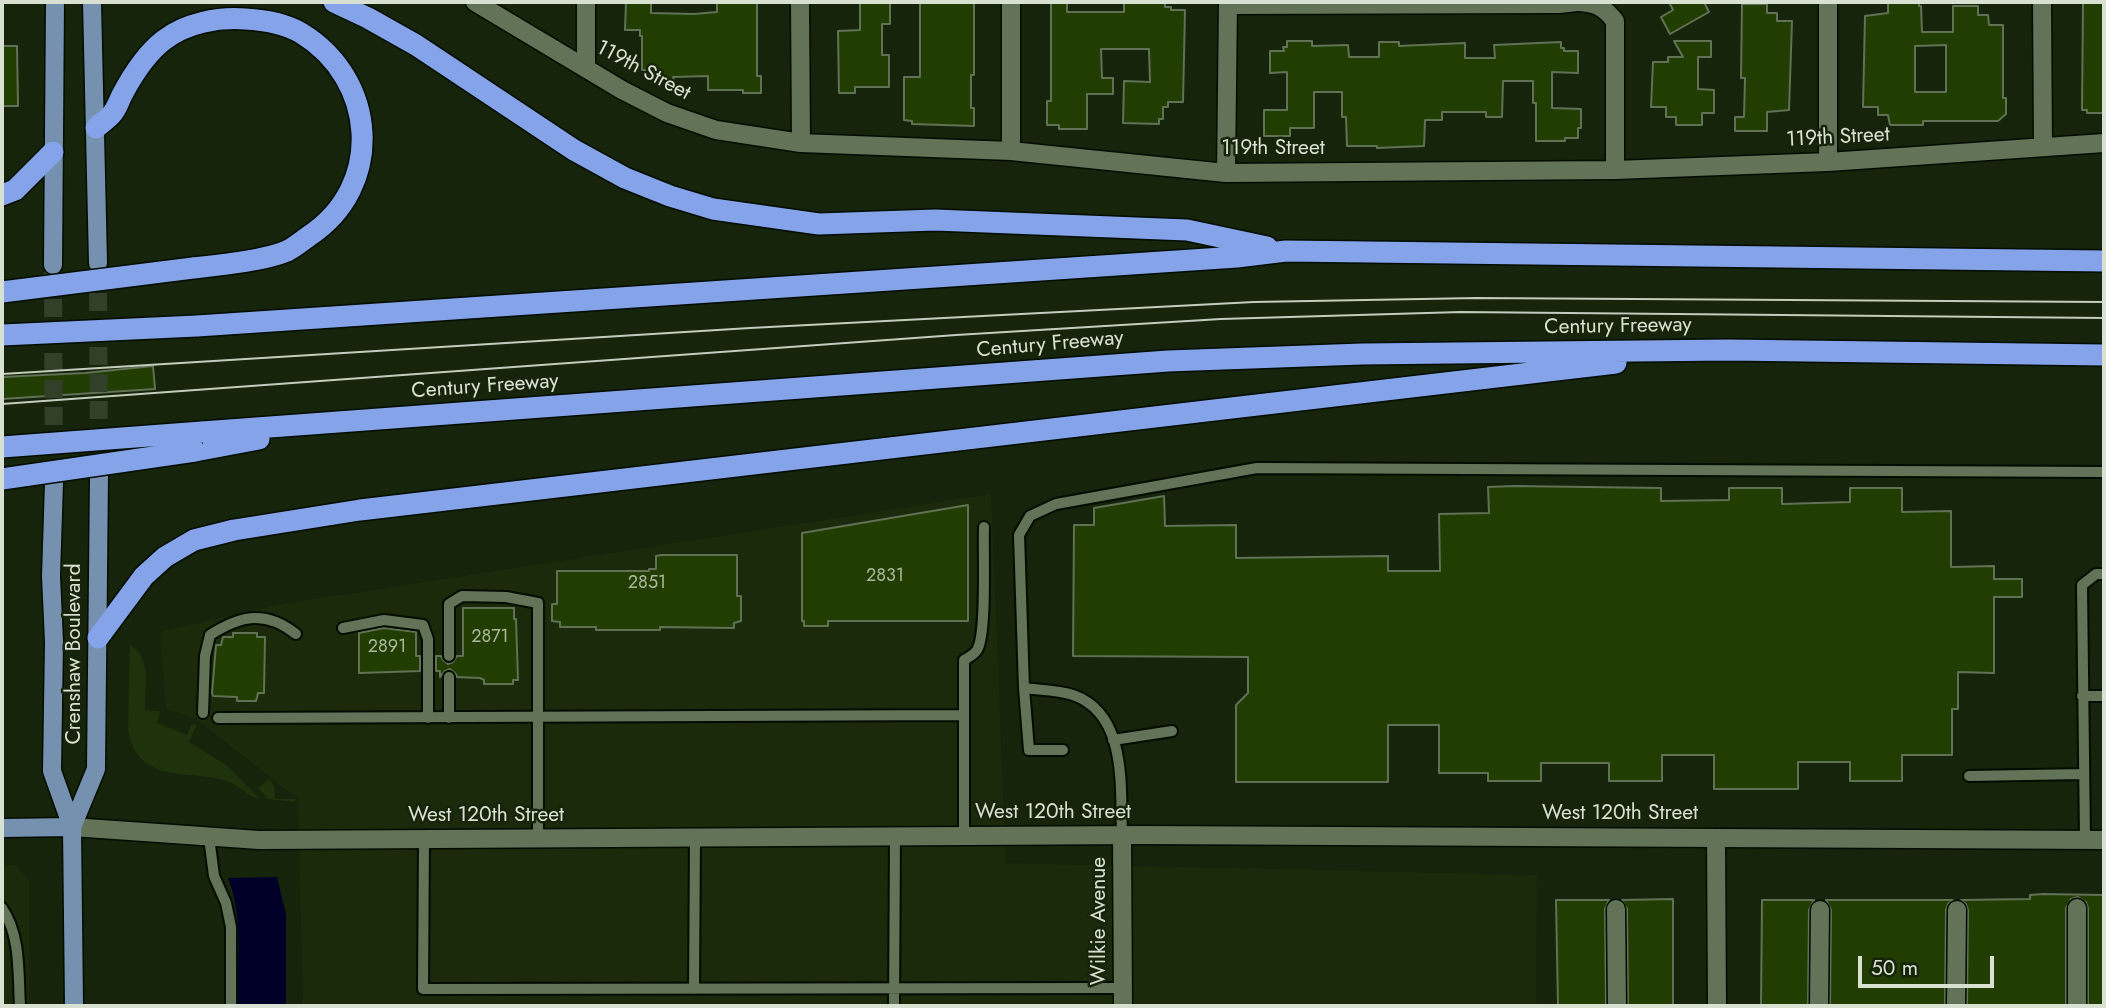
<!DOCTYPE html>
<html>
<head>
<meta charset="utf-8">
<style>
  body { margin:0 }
  #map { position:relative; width:2106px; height:1008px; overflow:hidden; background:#16240b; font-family:Jost,sans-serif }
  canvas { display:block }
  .frame { position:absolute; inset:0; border:4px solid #d7e0d1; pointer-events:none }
  .scale { position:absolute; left:1858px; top:956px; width:136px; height:32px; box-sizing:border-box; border:4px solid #d7e0d1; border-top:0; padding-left:9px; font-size:21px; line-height:24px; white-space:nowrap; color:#d7e0d1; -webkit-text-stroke:5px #16240b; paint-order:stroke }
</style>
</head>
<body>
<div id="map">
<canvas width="2106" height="1008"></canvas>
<div class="frame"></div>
<div class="scale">50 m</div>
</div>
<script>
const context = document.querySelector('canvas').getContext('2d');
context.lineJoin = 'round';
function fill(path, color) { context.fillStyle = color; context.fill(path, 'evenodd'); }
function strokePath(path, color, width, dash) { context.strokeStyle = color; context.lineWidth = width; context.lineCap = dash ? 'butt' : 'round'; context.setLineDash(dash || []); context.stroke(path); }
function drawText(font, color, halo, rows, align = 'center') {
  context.font = font + ' Jost,sans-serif'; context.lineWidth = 5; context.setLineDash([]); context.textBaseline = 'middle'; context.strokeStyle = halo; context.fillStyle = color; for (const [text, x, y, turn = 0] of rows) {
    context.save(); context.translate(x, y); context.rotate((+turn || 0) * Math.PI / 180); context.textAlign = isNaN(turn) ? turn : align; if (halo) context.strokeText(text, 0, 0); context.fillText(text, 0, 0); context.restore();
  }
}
fill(new Path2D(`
  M991,494L1006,863L1537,875L1536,1006H303L298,799L195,718L166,709L160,632L276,605Z
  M2,865H16L29,880V1006H2Z`), '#1a2a0a');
fill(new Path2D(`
  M130,645C152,656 145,689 145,710L160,711L157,723L187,735L192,724L197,725L189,742L226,765L260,799C247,796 239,786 227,781C190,769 139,786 128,731Z
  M269,779L274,786L275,799H295V802L268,799L258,788Z`), '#1e320c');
fill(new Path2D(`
  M277,877L286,915V1006H237C237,965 244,918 228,878Z`), '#000029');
const building = new Path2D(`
  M626,2H651V13L694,14L717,12V2H757V76H761V93H743V90H708V76L673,77L674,81L659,82V75H651V70H642V36H640V30H625Z
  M860,2H890V24H882V55H889V87H855V93H839L838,31L860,30Z
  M920,2H974V75H971V108H974V126L912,124V121L904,120V77H920Z
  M1051,2H1067V12H1124V2H1165V7H1171V10H1185L1183,102H1168V107H1163V119H1159V124L1123,123L1124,81L1150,82L1149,49H1101L1102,78H1113V94H1087V129H1059V125H1047V101H1051Z
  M1669,2H1704L1709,12L1670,34L1661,17L1673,10Z
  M1888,2H1919V6H1921L1922,32H1953V6H1978V15H1988L1989,25H2003V98H2006V114L1998,121H1923V125H1890L1888,115H1878V107H1863L1865,16L1888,13ZM1946,45V92H1915V46Z
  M2083,2H2104V113H2087V110H2082Z
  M1742,4H1767V13H1777V21H1792L1789,110L1767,112V131H1735V117H1744L1745,78H1741Z
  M1287,41H1312V46L1348,45L1349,57H1379V42H1399V46L1465,43V58H1495L1494,45L1561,42V48H1564V51H1578V73L1552,72V108L1581,109V128H1578V138H1565V141H1536V103H1533V81H1503L1502,117H1486V112H1442V120H1425L1424,146L1377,148V146H1347L1346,117H1342V92H1314V128H1290V136H1264V110H1287V72L1270,73V51H1284L1283,47H1287Z
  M1674,41H1711V57H1698V89L1714,90V113H1702V125H1676V117H1666V107H1651L1653,62H1668V57H1683Z
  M2,46H17L18,106H2Z
  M153,366L155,389L2,399V377L85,373Z
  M1514,486L1661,488V501L1729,500V488H1782V504L1850,502V488H1902V512L1951,511V567L1994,566V579H2022V597H1994V673L1958,672V709H1952V755H1902V781H1850V762H1798V789H1714V755H1662V781H1609V763H1541V781H1488V773H1439V725H1388V782H1236V705L1248,693V657L1073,656L1074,525H1094V508L1164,496L1165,526L1236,525V558L1388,556V571H1440L1439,514L1489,513L1488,487Z
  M968,505V621H828V626H804V621H802V533Z
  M661,555H737V596H741V621L734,623V628L660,627V630H596V627H560V622L552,621V604H557V571H649V569H656V556Z
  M463,608H514V619H516L518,680H513V684H484V680L480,678L457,677L455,673L450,669L445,671L440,677V671H436V656H441L443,660L448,664L453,662L457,656H463Z
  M384,628L416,632V656H420V671L359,673V633Z
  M233,633H257V637H265L264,693H258L256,701H237V697L213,696L212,693L216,645H221L223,637H233Z
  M2043,894L2104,895V1006H2088V908L2086,902L2078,897L2071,899L2066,908V1006H1967L1968,910L1966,904L1961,900L2030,899V895Z
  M1673,899V1006H1628L1627,909L1622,900Z
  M1556,900H1609L1605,909L1606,1006H1558Z
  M1762,900H1814L1809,910L1808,1006H1761Z
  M1826,900H1953L1948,904L1946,910L1945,1006H1830L1831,910Z`);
fill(building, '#213d02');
strokePath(building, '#607155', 2);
strokePath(new Path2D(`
  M98,266L99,476
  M53,272L54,482`), '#334029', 18, [18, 9]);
const lane = new Path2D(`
  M343,628L384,620L423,625L428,639V718
  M449,656V604L462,596L506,597L538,603V838
  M449,677V718
  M1024,688L1029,750H1063
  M2082,696H2104
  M203,713L205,656L210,635C241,615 266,610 296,634
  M218,718L964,715
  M1113,740L1172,731
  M1969,776L2083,774
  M1122,835C1120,788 1128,714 1073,695C1059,690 1040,690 1024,688L1019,535L1030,516L1056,504L1257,468L2104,472
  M964,836V660C969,657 974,655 977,650C987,635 983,550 984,527
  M209,837L214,876L226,903L231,927V1006
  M424,839L423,989L1123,988
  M2085,840L2082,585L2096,574H2104
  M2,908C21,936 18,973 20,1006
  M694,989L695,837
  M894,1006L895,836`);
const street = new Path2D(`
  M475,2L622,90L667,113L716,130L801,143L1011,151L1226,173L1615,170L1828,162L2104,143
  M800,2L801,143
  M1011,2V151
  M1579,2C1596,3 1604,7 1615,21V170
  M2042,2L2043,147
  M1228,5L1559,4L1577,2
  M586,67V2
  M1828,162V2
  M1226,173L1228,2
  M1122,835L1123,1006
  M1716,838L1717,1006
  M2077,908V1006
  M1616,909L1617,1006
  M1819,1006L1820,910
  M1956,1006L1957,910`);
const secondary = new Path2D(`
  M72,827L259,840L1144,835L2104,840`);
const primary = new Path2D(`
  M92,2L98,263
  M53,265L55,2
  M54,482L51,576L54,642L52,771L72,827L74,1006
  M72,827L96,769L99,476
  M2,828L72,827`);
const highway = new Path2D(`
  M334,2L368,18L416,45L574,150L625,178L670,196L713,209L819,224L935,220L1187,230L1267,247
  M96,128C101,123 108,119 112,114C117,108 119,101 122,95C132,76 147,53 164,40C186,23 218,17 245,19C264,20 284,23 301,33C377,79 385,186 309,236C302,241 295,247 287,251C263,261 220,265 193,268
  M2,195L15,190L53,152
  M197,326L1237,257L1286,251L2104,261
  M202,432L1168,361L1362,354L1729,350L2104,355
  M195,451L259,439
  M98,638L144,576L165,557L194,540L234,530L360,510L1616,363`);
strokePath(lane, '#030c00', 14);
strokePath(street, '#030c00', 21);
strokePath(secondary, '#030c00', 21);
strokePath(primary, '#030c00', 21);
strokePath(highway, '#030c00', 24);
strokePath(lane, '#627357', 10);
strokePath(street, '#627357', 18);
strokePath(secondary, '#627357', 18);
strokePath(primary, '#7690af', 18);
strokePath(highway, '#84a3e9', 21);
strokePath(new Path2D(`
  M2,374L750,328L1254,302L1477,298L2104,302
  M2,404L956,335L1221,319L1461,312L2104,318`), '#c2ccbc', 2);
const highwayBridge = new Path2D(`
  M2,292L193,268
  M2,335L197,326
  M2,447L202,432
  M2,479L195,451`);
strokePath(highwayBridge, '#030c00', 24, []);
strokePath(highwayBridge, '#84a3e9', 21);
drawText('18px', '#aab79d', null, [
  ["2831",885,577],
  ["2851",647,584],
  ["2871",490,638],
  ["2891",387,648]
]);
drawText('21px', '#d7e0d1', '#16240b', [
  ["119th Street",643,71,28],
  ["119th Street",1838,138,-3],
  ["119th Street",1273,149],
  ["Century Freeway",1618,327,-1],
  ["Century Freeway",1050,345,-5],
  ["Century Freeway",485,387,-4],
  ["Crenshaw Boulevard",75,654,-90],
  ["West 120th Street",1053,813],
  ["West 120th Street",1620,814],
  ["West 120th Street",486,816],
  ["Wilkie Avenue",1100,921,-90]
]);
</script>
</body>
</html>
